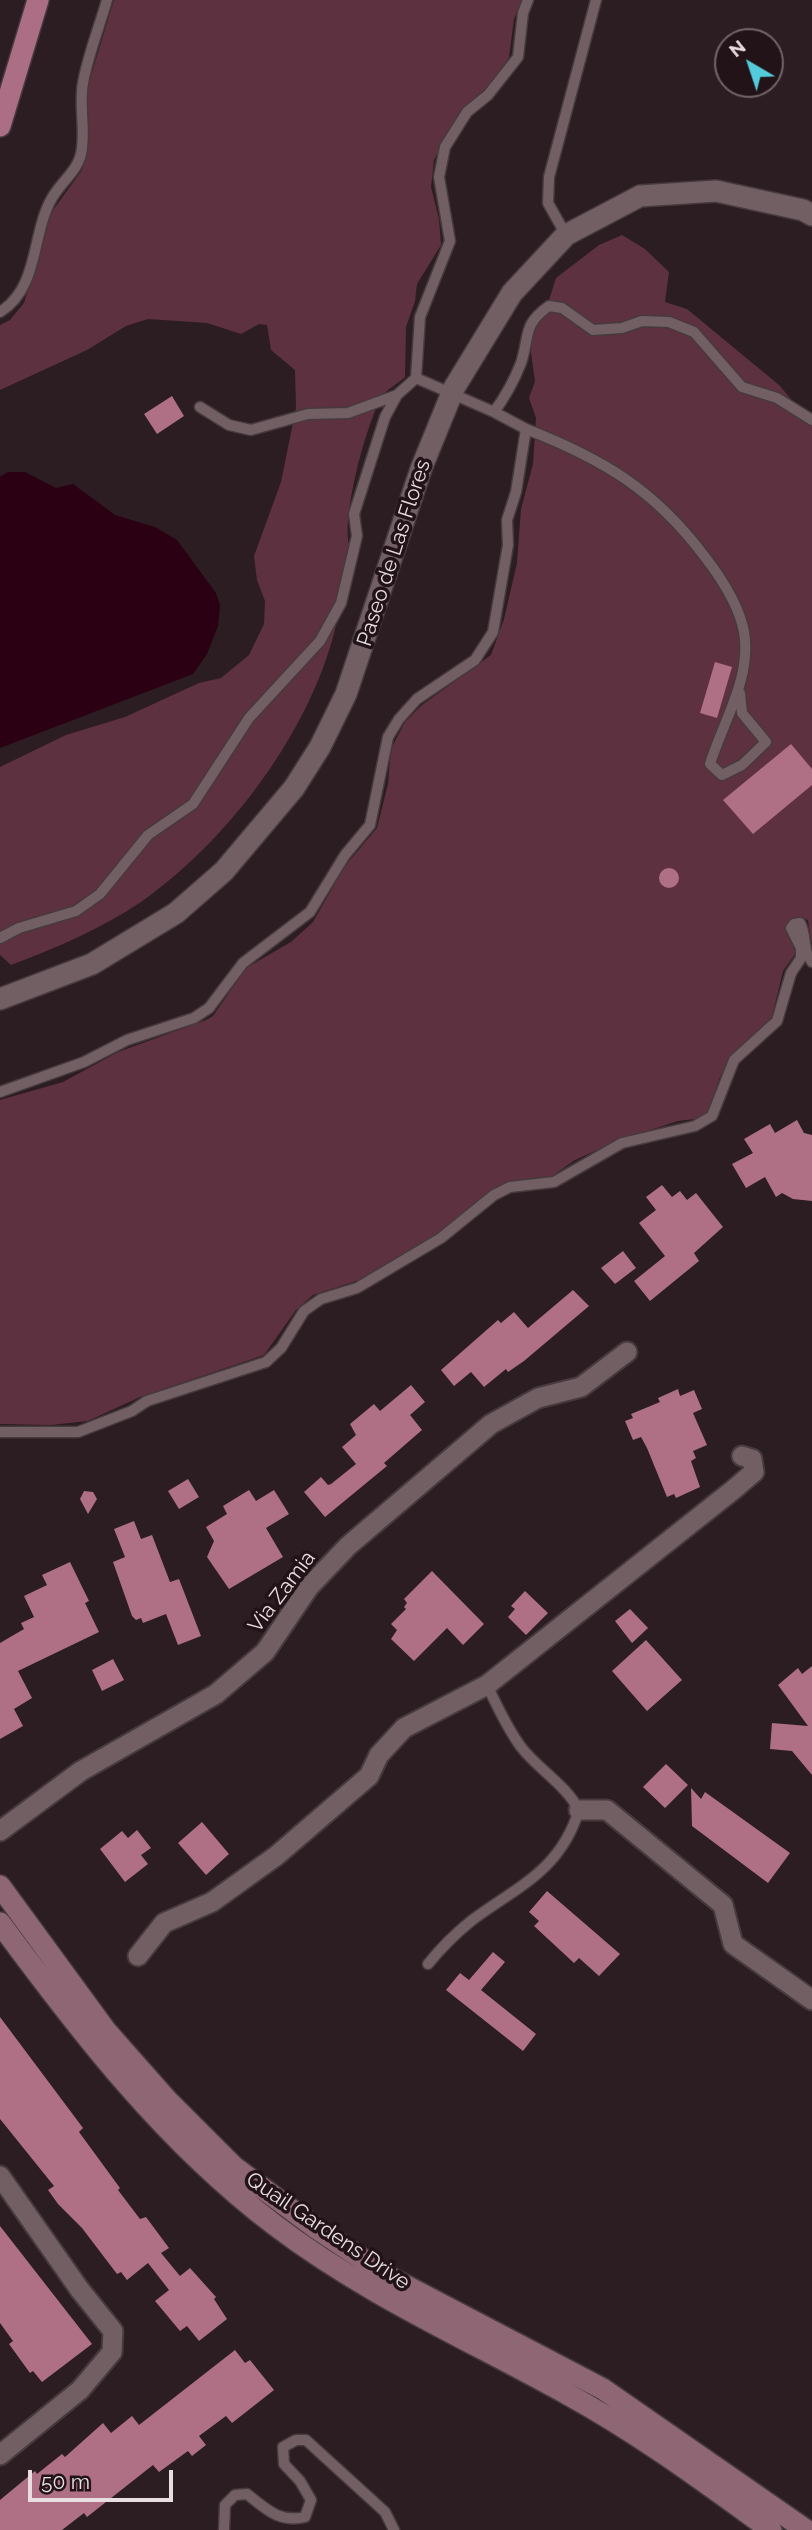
<!DOCTYPE html>
<html>
<head>
<meta charset="utf-8">
<style>
  body { margin:0 }
  #map { position:relative; width:812px; height:2530px; overflow:hidden; background:#2b1d21; font-family:Raleway,sans-serif }
  canvas { display:block }
  .north { position:absolute; left:714px; top:28px; width:70px; height:70px; box-sizing:border-box; background:#221318; border:2px solid #716468; border-radius:50%; rotate:321deg; font-size:19px; font-weight:700; line-height:28px; text-align:center; color:#e8dde0 }
  .north::after { content:''; display:block; margin:auto; width:24px; height:32px; background:#53cbdb; clip-path:polygon(50% 0,100% 100%,50% 72%,0 100%) }
  .scale { position:absolute; left:28px; top:2470px; width:145px; height:32px; box-sizing:border-box; border:4px solid #e8dde0; border-top:0; padding-left:9px; font-size:21px; line-height:24px; white-space:nowrap; color:#e8dde0; -webkit-text-stroke:5px #221318; paint-order:stroke }
</style>
</head>
<body>
<div id="map">
<canvas width="812" height="2530"></canvas>
<div class="north">N</div>
<div class="scale">50 m</div>
</div>
<script>
const context = document.querySelector('canvas').getContext('2d');
context.lineJoin = 'round';
function fill(path, color) { context.fillStyle = color; context.fill(path, 'evenodd'); }
function strokePath(path, color, width, dash) { context.strokeStyle = color; context.lineWidth = width; context.lineCap = dash ? 'butt' : 'round'; context.setLineDash(dash || []); context.stroke(path); }
function drawText(font, color, halo, rows, align = 'center') {
  context.font = font + ' Raleway,sans-serif'; context.lineWidth = 7; context.setLineDash([]); context.textBaseline = 'middle'; context.strokeStyle = halo; context.fillStyle = color; for (const [text, x, y, turn = 0] of rows) {
    context.save(); context.translate(x, y); context.rotate((+turn || 0) * Math.PI / 180); context.textAlign = isNaN(turn) ? turn : align; if (halo) context.strokeText(text, 0, 0); context.fillText(text, 0, 0); context.restore();
  }
}
fill(new Path2D(`
  M114,0H522L514,19L509,57L501,74L458,114L434,160L431,187L439,219L441,245L417,284L415,301L406,327L405,377C398,384 385,390 381,398C366,426 342,514 349,544C343,577 341,613 331,644C302,742 224,844 141,902C101,929 56,948 11,965L0,955V767L66,735L125,717L199,683L221,678L249,655L264,624L265,601L257,580L254,556L281,482L296,408L295,370L271,350L267,325L259,324L241,334L207,323L148,319L126,326L87,350L0,390V325L10,320L24,303L51,213L82,170L88,138L85,95Z
  M622,235L645,249L669,272L665,302L687,309L779,385L812,424V947L808,920L798,917L789,923L787,932L796,953L783,971L771,1021L731,1058L719,1079L712,1110L703,1118L678,1121L617,1141L575,1160L548,1179L498,1186L456,1222L413,1250L368,1277L313,1295L296,1310L264,1355L140,1397L88,1421L51,1425L0,1424V1100L63,1082L118,1052L206,1020L213,1016L246,968L291,942L313,922L345,866L377,828L388,784L391,749L405,722L422,705L491,655L504,619L517,563L521,509L533,464L536,418L529,398L535,381L529,339L531,328L545,313L556,278L599,245Z`), '#5e3141');
fill(new Path2D(`
  M8,472H25L56,488L73,484L115,515L155,527L177,540L216,593L220,605L218,626L207,654L193,674L0,748V477Z`), '#2b0012');
fill(new Path2D(`
  M172,396L184,416L157,434L144,414Z
  M715,662L732,667L717,718L700,713Z
  M791,744L812,769V785L753,834L723,800Z
  M659 878a10 10 0 1 1 20 0a10 10 0 1 1-20 0Z
  M797,1120L804,1133L812,1135V1201L793,1199L782,1193L776,1197L765,1177L746,1188L732,1164L753,1153L744,1139L770,1124L775,1133Z
  M662,1185L672,1197L680,1191L687,1200L696,1193L723,1227L694,1253L699,1261L650,1301L634,1281L665,1256L639,1223L656,1210L646,1197Z
  M623,1251L636,1268L615,1284L601,1268Z
  M573,1290L589,1306L524,1361L508,1372L506,1369L484,1387L471,1372L454,1386L441,1370L498,1320L501,1323L514,1312L528,1328Z
  M411,1385L425,1402L410,1415L422,1430L384,1463L387,1466L325,1517L304,1492L321,1477L328,1485L331,1484L356,1464L342,1447L356,1435L350,1424L374,1404L380,1411Z
  M678,1389L680,1396L694,1390L702,1409L693,1413L707,1445L693,1451L696,1458L691,1461L700,1487L676,1498L674,1494L667,1497L647,1448L641,1437L633,1440L625,1421L633,1418L631,1414L660,1402L658,1398Z
  M188,1479L199,1497L179,1509L168,1491Z
  M249,1490L256,1501L274,1490L289,1514L266,1528L283,1557L229,1589L207,1557L214,1541L206,1527L227,1514L223,1506Z
  M84,1491L93,1492L97,1499L88,1514L80,1499Z
  M134,1521L141,1539L152,1535L170,1582L179,1579L201,1636L178,1645L166,1614L143,1623L141,1618L136,1620L132,1616L113,1562L125,1557L114,1529Z
  M70,1562L89,1601L85,1603L99,1632L18,1671L32,1698L14,1709L23,1726L0,1739V1643L24,1629L21,1623L34,1617L24,1596L47,1585L42,1575Z
  M432,1571L484,1624L463,1645L447,1628L414,1661L391,1639L397,1630L391,1624L406,1609L404,1607L407,1603L404,1599Z
  M525,1591L548,1613L526,1635L508,1617L515,1609L511,1606Z
  M630,1609L648,1628L632,1643L615,1621Z
  M646,1640L682,1680L647,1711L612,1671Z
  M113,1659L124,1680L102,1691L92,1670Z
  M812,1666V1775L792,1751L770,1749L772,1723L808,1726L778,1685L798,1668L802,1674Z
  M666,1764L688,1785L665,1808L643,1787Z
  M691,1788L701,1799L705,1792L790,1853L768,1883L692,1826Z
  M202,1822L229,1854L206,1875L178,1843Z
  M137,1830L151,1848L141,1855L148,1864L125,1882L100,1849L122,1831L128,1838Z
  M547,1891L620,1954L599,1976L579,1958L574,1963L534,1926L539,1921L529,1912Z
  M493,1952L505,1962L481,1990L536,2034L523,2051L446,1990L460,1973L469,1980Z
  M0,2017L83,2128L79,2132L120,2188L118,2190L140,2219L146,2217L169,2248L161,2253L180,2276L190,2268L216,2297L214,2299L227,2319L199,2341L187,2326L180,2331L155,2301L169,2290L148,2263L127,2280L121,2272L117,2274L82,2228L58,2204L48,2190L54,2186L0,2119Z
  M0,2226L92,2344L42,2382L33,2371L30,2373L9,2344L13,2341L0,2323Z
  M235,2350L245,2363L250,2360L274,2390L232,2423L226,2416L199,2436L206,2445L192,2456L188,2451L159,2472L153,2465L87,2517L84,2513L62,2530H0V2500L35,2471L37,2474L62,2454L65,2457L103,2423L111,2433L132,2416L139,2425Z`), '#af7085');
const service = new Path2D(`
  M566,235L548,203L549,177L596,0
  M0,312C40,287 31,234 52,198C62,180 80,170 82,148C85,127 79,104 83,83C88,55 99,28 107,0
  M416,378L494,412
  M200,407L229,425L251,430L308,414L348,413L397,395
  M526,429C603,459 655,490 705,557C722,579 739,605 744,632C752,677 723,722 710,764L722,775L742,765L766,742L742,713L740,693
  M0,938L19,928L76,911L100,894L148,835L193,804L249,718L320,641L341,603L357,536L354,514L385,417L397,395L416,378L420,317L450,241L439,177L445,147L467,112L488,95L518,57L523,13L528,0
  M0,1092L84,1062L127,1040L194,1018L209,1008L243,963L310,912L345,855L370,825L388,737L399,719L417,699L475,660L493,632L508,545L507,520L516,492L526,429L494,412C505,397 514,381 521,363C530,336 522,325 549,306L562,308L593,330L622,328L642,321L669,322L694,332L742,387L777,398L812,420
  M0,1432H78L132,1411L147,1401L266,1362L281,1348L304,1311L321,1299L357,1288L441,1238L494,1195L510,1187L554,1182L622,1143L695,1126L712,1116L734,1060L777,1021L791,973L801,958V948L791,928L794,924L800,923C807,935 802,950 812,962
  M428,1964C441,1948 455,1934 471,1921C518,1886 560,1871 579,1810C565,1784 539,1770 521,1747C507,1728 497,1706 487,1685
  M224,2530L225,2505L235,2495L247,2494C266,2509 279,2523 305,2517L311,2500L300,2481L284,2464L283,2447L296,2440H306L385,2512L394,2530`);
const minor = new Path2D(`
  M579,1810H607L723,1905L733,1944L812,2000
  M0,1831L81,1771L216,1694L265,1652L309,1587L348,1546L491,1424L538,1398L581,1387L627,1352
  M138,1956L164,1923L212,1902L276,1856L369,1776L379,1755L404,1728L487,1685L733,1490L754,1472L752,1459L742,1456
  M0,2176L80,2290L113,2331L112,2352L80,2390L0,2455`);
const tertiary = new Path2D(`
  M0,999L92,964L176,913L224,871L294,788L320,747L346,694L421,469L454,388L512,293L566,235L640,196L716,191L803,210L812,215`);
const secondary = new Path2D(`
  M0,1886L106,2031L167,2100L234,2167L316,2228L389,2277L603,2389L806,2530
  M0,1923C82,2034 165,2142 276,2226C367,2295 470,2340 569,2395C640,2434 706,2483 771,2530`);
const primary = new Path2D(`
  M0,126L38,0`);
strokePath(service, '#463a3e', 13);
strokePath(minor, '#463a3e', 23);
strokePath(tertiary, '#463a3e', 24);
strokePath(secondary, '#463a3e', 24);
strokePath(primary, '#463a3e', 24);
strokePath(service, '#715f64', 10);
strokePath(minor, '#715f64', 19);
strokePath(tertiary, '#715f64', 21);
strokePath(secondary, '#8f6674', 21);
strokePath(primary, '#ac6e84', 21);
drawText('21px', '#e8dde0', '#221318', [
  ["Paseo de Las Flores",394,553,-72],
  ["Via Zamia",282,1592,-53],
  ["Quail Gardens Drive",328,2231,34]
]);
</script>
</body>
</html>
